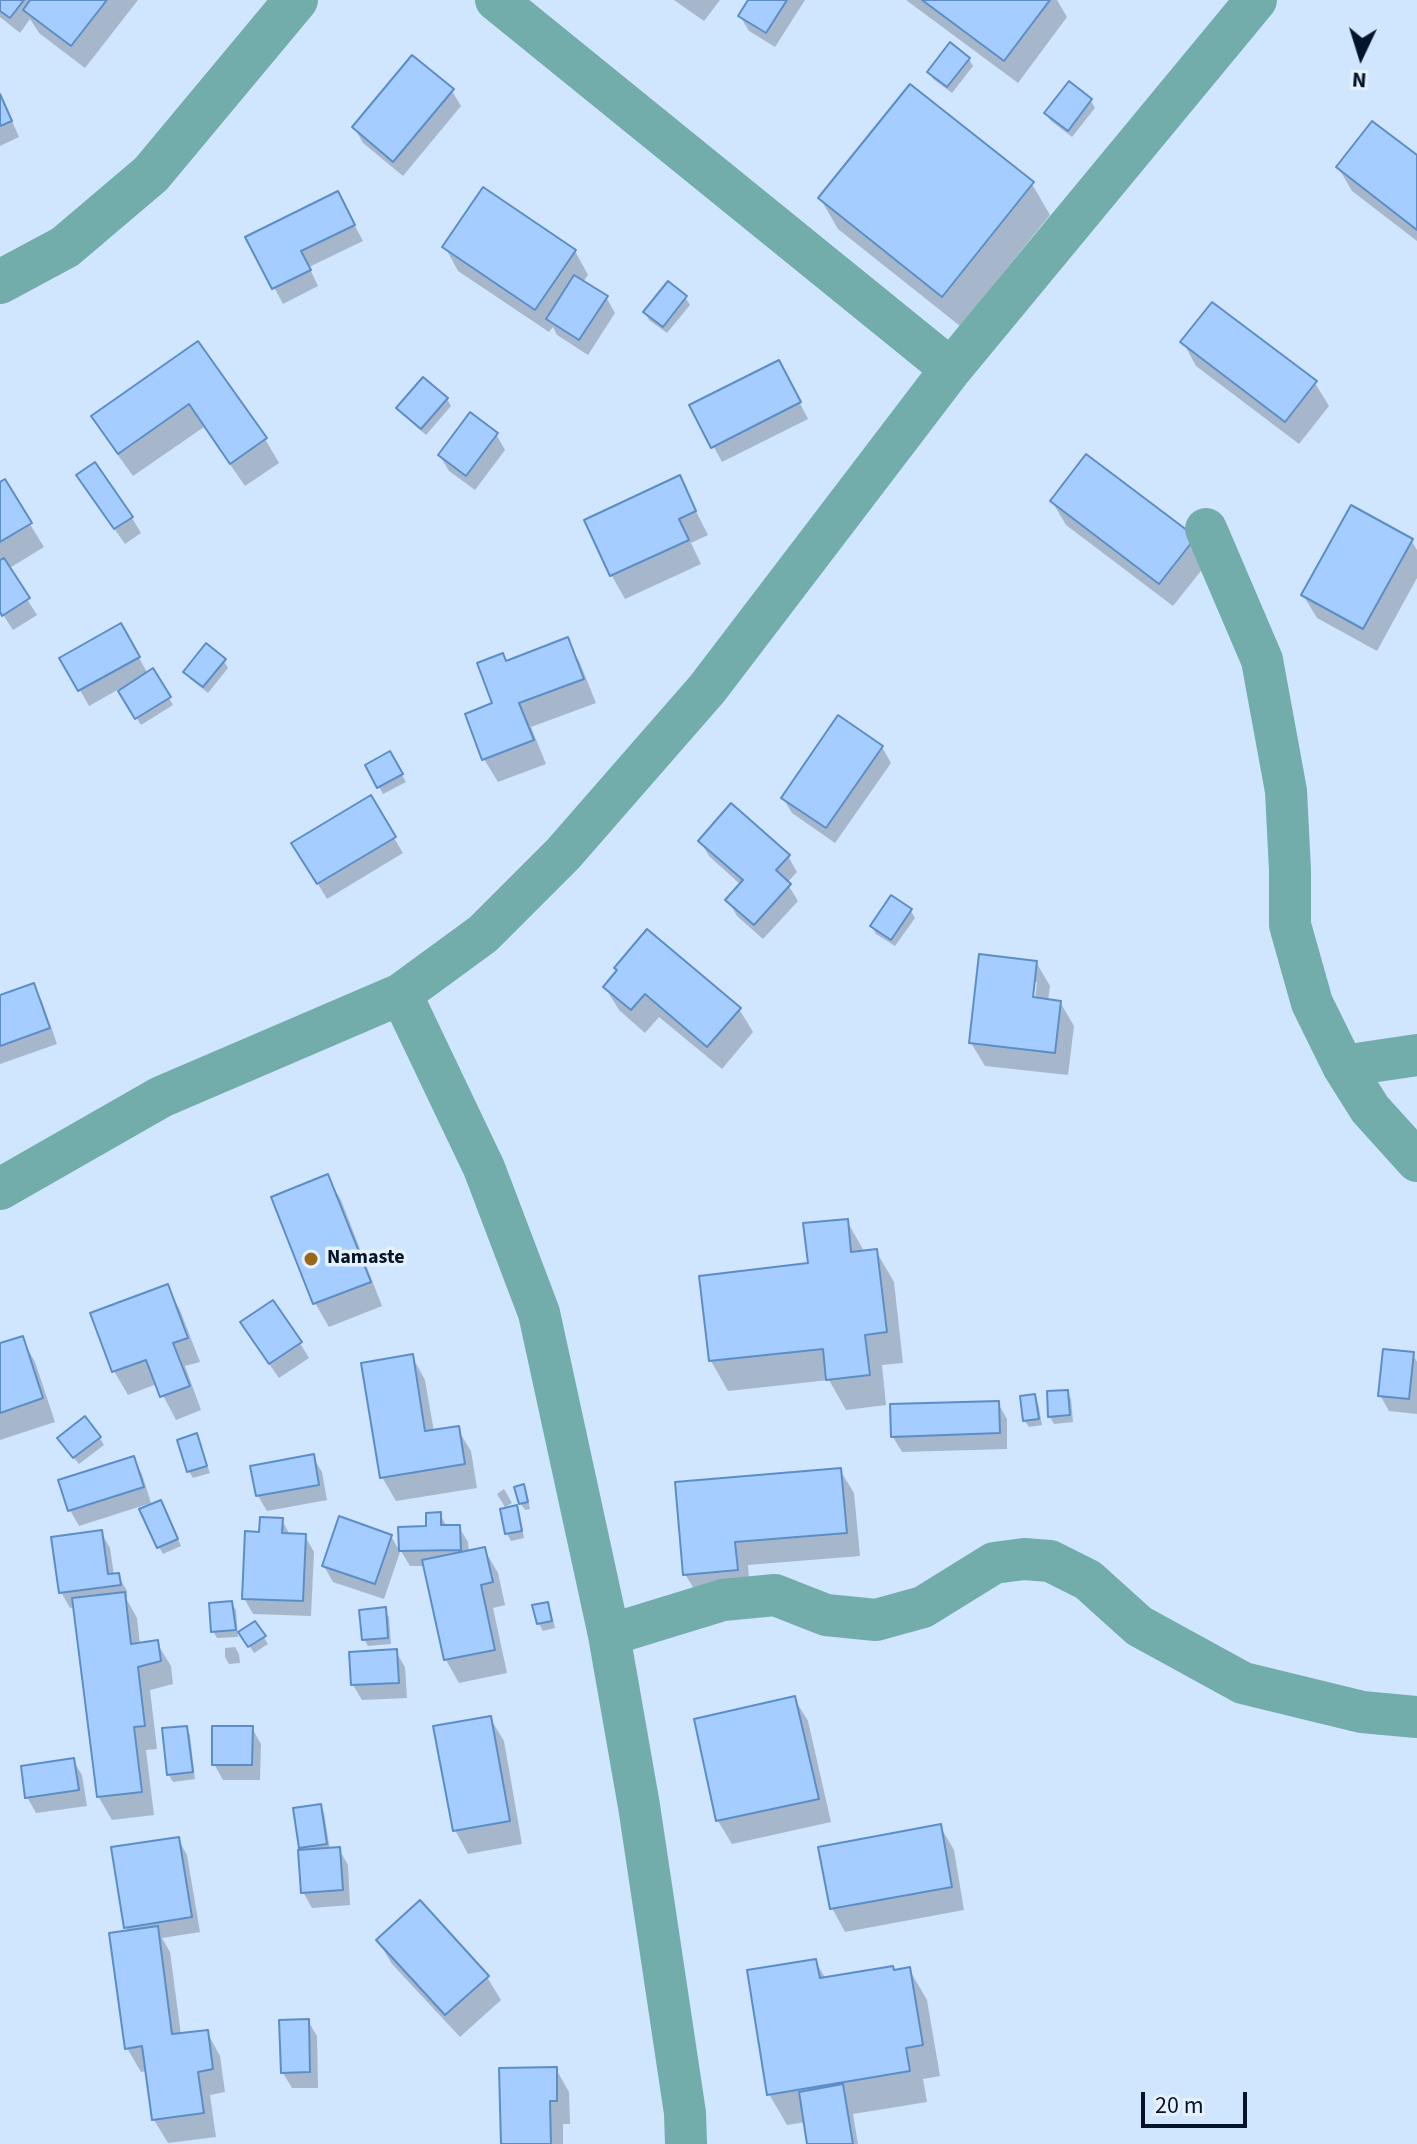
<!DOCTYPE html>
<html>
<head>
<meta charset="utf-8">
<style>
  body { margin:0 }
  #map { position:relative; width:1417px; height:2144px; overflow:hidden; background:#d0e5fe; font-family:"Source Sans 3",sans-serif }
  canvas { display:block }
  .north { position:absolute; left:1321px; top:16px; width:80px; height:80px; -webkit-text-stroke:6px #e7f1fe; paint-order:stroke; rotate:184deg; font-size:22px; font-weight:700; line-height:32px; text-align:center; color:#03142a }
  .north::after { content:''; display:block; margin:auto; width:28px; height:36px; background:#03142a; clip-path:polygon(50% 0,100% 100%,50% 72%,0 100%) }
  .scale { position:absolute; left:1141px; top:2092px; width:106px; height:36px; box-sizing:border-box; border:4px solid #03142a; border-top:0; padding-left:10px; font-size:24px; line-height:28px; white-space:nowrap; color:#03142a; -webkit-text-stroke:6px #e7f1fe; paint-order:stroke }
</style>
</head>
<body>
<div id="map">
<canvas width="1417" height="2144"></canvas>
<div class="north">N</div>
<div class="scale">20 m</div>
</div>
<script>
const context = document.querySelector('canvas').getContext('2d');
context.lineJoin = 'round';
function fill(path, color) { context.fillStyle = color; context.fill(path, 'evenodd'); }
function strokePath(path, color, width, dash) { context.strokeStyle = color; context.lineWidth = width; context.lineCap = dash ? 'butt' : 'round'; context.setLineDash(dash || []); context.stroke(path); }
function drawText(font, color, halo, rows, align = 'center') {
  context.font = font + ' "Source Sans 3",sans-serif'; context.lineWidth = 7; context.setLineDash([]); context.textBaseline = 'middle'; context.strokeStyle = halo; context.fillStyle = color; for (const [text, x, y, turn = 0] of rows) {
    context.save(); context.translate(x, y); context.rotate((+turn || 0) * Math.PI / 180); context.textAlign = isNaN(turn) ? turn : align; if (halo) context.strokeText(text, 0, 0); context.fillText(text, 0, 0); context.restore();
  }
}
fill(new Path2D(`
  M0,0H138L85,68L39,33L30,19L20,33L0,17Z
  M674,0H720L704,21Z
  M750,0H805L775,47L749,31L740,16Z
  M906,0H1057L1067,17L1018,83Z
  M969,59L973,66L952,93L933,79L929,72Z
  M1069,84L1091,101L1095,108L1072,137L1050,120L1046,113Z
  M452,91L461,106L403,176L363,143L354,127Z
  M0,94L19,137L0,146Z
  M1417,158V241L1352,191L1338,167Z
  M1032,184L1050,215L960,326L838,229L820,198Z
  M346,209L363,241L309,267L318,286L283,304L248,238Z
  M445,247L575,251L588,275L583,282L606,297L615,313L588,355L557,335L553,327L549,332L458,271Z
  M685,297L690,305L667,333L649,320L645,313Z
  M1183,342L1315,383L1329,406L1299,444L1196,366Z
  M198,344L265,439L279,463L245,486L204,427L133,476L107,440L93,416Z
  M787,378L808,419L722,462L692,406Z
  M447,399L451,406L426,435L403,415L399,408Z
  M496,434L505,450L475,490L449,471L440,456Z
  M679,478L708,535L691,543L701,564L625,599L612,576L586,521Z
  M4,482L44,547L8,569L37,615L13,630L0,610V485Z
  M88,491L132,518L141,533L125,544Z
  M1052,501L1194,538L1208,562L1173,606L1066,525Z
  M1411,540L1417,550V578L1377,651L1317,618L1303,595Z
  M121,626L148,674L153,671L173,705L141,725L119,689L89,706L62,658Z
  M567,640L580,663L596,703L531,727L546,764L498,782L484,759L495,704L507,663Z
  M224,661L228,668L208,693L190,679L186,672Z
  M882,747L891,763L835,843L792,813L783,798Z
  M390,754L406,782L383,794L368,766Z
  M370,798L403,853L327,899L294,844Z
  M700,841L788,856L797,872L787,883L798,901L763,939L737,916L728,900L741,885L709,856Z
  M891,898L911,911L915,918L895,946L876,934L872,927Z
  M1036,962L1050,986L1048,1001L1060,1002L1074,1026L1068,1075L985,1066L971,1043ZM1033,982H1037L1034,1008L1030,1007Z
  M33,985L42,1001L57,1044L0,1064V997Z
  M605,987L739,1009L753,1032L722,1069L659,1017L645,1033L619,1010Z
  M327,1177L341,1200L382,1306L329,1327L315,1303L274,1198Z
  M847,1221L865,1253L876,1251L894,1282L903,1363L882,1365L886,1405L846,1410L829,1380L728,1391L711,1361L810,1265Z
  M167,1286L180,1310L200,1362L185,1366L201,1410L176,1420L157,1384L128,1395L114,1371Z
  M251,1338L300,1343L309,1358L279,1378Z
  M22,1339L35,1362L55,1422L0,1440V1346Z
  M1413,1354L1417,1362V1414L1389,1411L1380,1395Z
  M412,1356L425,1380L434,1432L457,1428L471,1451L477,1488L396,1501L382,1477Z
  M1067,1392L1071,1399L1073,1422L1054,1424L1050,1417L1049,1393Z
  M1034,1396L1038,1403L1042,1425L1029,1427L1024,1420Z
  M998,1403L1007,1419V1449L902,1452L893,1437Z
  M196,1436L210,1473L193,1478L189,1471Z
  M100,1438L104,1445L79,1464L63,1445Z
  M313,1457L322,1472L327,1500L267,1511L258,1496L252,1468Z
  M133,1458L142,1474L151,1503L79,1526L70,1510Z
  M840,1470L854,1493L860,1556L748,1565L750,1593L699,1597L685,1574Z
  M523,1487L527,1494L530,1509L525,1510L520,1503Z
  M504,1489L512,1503L505,1507L497,1494Z
  M516,1507L520,1515L524,1538L511,1541L507,1534Z
  M164,1509L181,1546L163,1554L159,1547Z
  M440,1514L447,1527H459L468,1542L469,1553L484,1549L498,1573L505,1605L493,1608L507,1673L459,1683L446,1660L426,1566H410L401,1551L428,1528Z
  M282,1520L290,1535L305,1536L314,1552L311,1616L253,1614L244,1598L261,1534Z
  M101,1532L110,1548L114,1575H118L127,1591V1600L137,1618L140,1645L157,1643L171,1666L173,1684L150,1690L157,1749L146,1750L154,1815L112,1820L98,1796L75,1607L70,1608L61,1592Z
  M391,1536L400,1552L384,1599L333,1582L324,1566Z
  M231,1603L236,1610L238,1637L217,1638L213,1631Z
  M547,1604L551,1611L555,1628L543,1631L539,1624L535,1606Z
  M384,1610L389,1617L391,1644L368,1646L364,1639Z
  M255,1623L268,1644L254,1653L241,1633Z
  M235,1647L239,1654L240,1663L229,1664L225,1657V1648Z
  M396,1652L405,1667L407,1698L362,1700L353,1685Z
  M794,1698L808,1721L831,1822L732,1844L718,1821L696,1720Z
  M490,1718L504,1741L522,1844L468,1854L455,1830Z
  M186,1728L190,1735L195,1779L173,1782L169,1775Z
  M252,1728L261,1744L260,1780H223L214,1764Z
  M73,1760L82,1775L87,1806L36,1813L27,1797Z
  M320,1806L324,1813L330,1850L339,1849L348,1865L350,1905L312,1908L303,1892V1852L301,1848Z
  M940,1826L954,1850L964,1910L845,1932L832,1908Z
  M178,1839L187,1855L200,1932L162,1938L170,1952L181,2035L207,2032L220,2056L225,2092L210,2095L216,2137L168,2143L154,2120L147,2071L141,2072L127,2048L129,1932L126,1927Z
  M378,1941L487,1977L501,2000L460,2037L392,1964Z
  M815,1961L826,1979L909,1969L927,2000L940,2076L923,2079L927,2102L853,2114L858,2144H809L806,2122L787,2125L769,2094Z
  M308,2021L317,2036L318,2088H292L283,2073Z
  M556,2069L569,2092L570,2124H563V2144H503Z`), '#0003');
const building = new Path2D(`
  M0,0H24L10,18L0,11Z
  M30,0H107L71,46L23,10Z
  M748,0H787L766,33L738,16Z
  M922,0H1050L1004,61Z
  M950,42L970,58L947,87L927,72Z
  M412,55L454,89L393,162L352,127Z
  M1069,81L1092,99L1068,131L1044,113Z
  M910,84L1034,182L942,297L818,198Z
  M0,94L12,121L0,126Z
  M1372,121L1417,155V230L1336,167Z
  M483,187L576,250L535,310L442,247Z
  M338,191L355,225L301,251L311,270L272,289L245,237Z
  M574,275L608,296L579,340L546,319Z
  M668,281L687,296L663,327L643,312Z
  M1212,302L1317,381L1285,422L1180,342Z
  M198,341L267,438L230,464L189,404L118,454L91,416Z
  M779,360L801,402L711,448L689,405Z
  M423,377L448,398L421,429L396,408Z
  M470,412L498,433L466,476L438,455Z
  M1086,454L1196,537L1159,584L1050,501Z
  M95,462L133,517L114,529L76,475Z
  M680,475L696,511L679,519L689,540L610,576L584,520Z
  M5,479L32,523L0,542V482Z
  M1351,505L1413,539L1363,629L1301,595Z
  M4,558L30,598L2,616L0,612V560Z
  M121,623L140,657L78,691L59,658Z
  M568,637L584,679L519,703L534,740L482,760L465,714L492,703L477,663L503,653L506,661Z
  M206,643L226,659L203,687L183,672Z
  M153,668L171,697L135,719L118,691Z
  M838,715L883,746L826,828L781,798Z
  M390,751L403,774L377,788L365,765Z
  M371,795L396,837L317,884L291,843Z
  M731,803L790,855L776,870L791,884L754,925L725,900L743,880L698,841Z
  M891,895L912,909L891,940L870,926Z
  M647,929L741,1008L707,1047L645,994L631,1010L603,987L617,970L614,968Z
  M979,954L1037,961L1033,997L1061,1001L1055,1053L969,1043Z
  M34,983L50,1028L0,1046V995Z
  M328,1174L371,1282L313,1304L271,1197Z
  M848,1219L851,1252L877,1249L887,1332L865,1335L870,1375L826,1380L823,1349L709,1361L699,1276L808,1263L803,1223Z
  M168,1284L188,1338L173,1343L190,1386L160,1397L146,1360L112,1372L90,1313Z
  M273,1300L302,1342L269,1364L240,1322Z
  M23,1336L43,1398L0,1413V1343Z
  M1383,1349L1414,1352L1409,1399L1378,1396Z
  M413,1354L425,1431L459,1426L465,1464L380,1478L361,1363Z
  M1068,1390L1070,1415L1048,1417L1047,1391Z
  M1035,1394L1039,1419L1023,1421L1020,1396Z
  M999,1401L1000,1433L891,1437L890,1404Z
  M85,1416L101,1437L73,1458L57,1438Z
  M197,1433L207,1466L187,1472L177,1440Z
  M314,1454L319,1485L256,1496L250,1466Z
  M134,1456L144,1487L68,1511L58,1480Z
  M841,1468L847,1533L735,1542L738,1570L683,1575L675,1482Z
  M524,1484L528,1502L519,1504L514,1487Z
  M161,1500L178,1539L157,1548L139,1509Z
  M517,1505L522,1531L505,1534L500,1509Z
  M441,1512V1525H460L461,1550L399,1551L398,1527L426,1526V1513Z
  M339,1516L392,1535L375,1584L322,1566Z
  M260,1517L283,1518L282,1533L306,1534L303,1601L242,1599L245,1531L259,1532Z
  M102,1530L108,1574L119,1573L121,1585L59,1593L51,1537Z
  M485,1547L493,1582L481,1585L495,1650L444,1660L422,1560Z
  M125,1592L131,1644L158,1640L161,1661L138,1667L145,1726L134,1727L142,1792L97,1797L72,1598Z
  M232,1601L236,1630L211,1632L209,1603Z
  M548,1602L552,1621L537,1624L532,1605Z
  M386,1607L388,1638L362,1640L359,1610Z
  M255,1621L266,1636L248,1647L238,1632Z
  M397,1649L399,1683L351,1685L349,1652Z
  M795,1696L819,1799L716,1821L694,1719Z
  M491,1716L510,1821L453,1831L433,1726Z
  M187,1726L193,1772L167,1775L162,1728Z
  M212,1726H253L252,1765H212Z
  M74,1758L79,1790L25,1798L21,1766Z
  M321,1804L327,1844L299,1848L293,1808Z
  M941,1824L952,1887L830,1909L818,1847Z
  M179,1837L192,1917L124,1928L111,1847Z
  M340,1847L343,1890L301,1893L298,1850Z
  M420,1900L489,1976L445,2015L376,1940Z
  M158,1926L172,2034L208,2030L213,2069L198,2072L204,2113L152,2120L142,2046L125,2049L109,1933Z
  M816,1959L820,1978L893,1966L894,1970L910,1967L923,2045L906,2048L910,2071L767,2095L747,1970Z
  M309,2019L310,2072L281,2073L279,2020Z
  M557,2067V2101H550L551,2144H501L499,2068Z
  M843,2084L853,2144H807L799,2092Z`);
fill(building, '#a5cdff');
strokePath(building, '#5d8dc7', 2);
strokePath(new Path2D(`
  M496,0L951,369
  M1206,529L1262,660L1286,791L1290,870V925L1312,1003L1343,1066L1370,1109L1417,1161
  M401,994L484,1168L539,1313L609,1635L639,1806L685,2113L686,2144
  M1343,1066L1417,1055
  M0,1189L161,1097L401,994L483,934L563,854L707,689L951,369L1256,0
  M609,1635L723,1600L775,1595L826,1615L876,1620L923,1607L994,1563L1024,1559L1050,1561L1088,1580L1139,1626L1243,1683L1362,1712L1417,1717`), '#72acab', 42);
strokePath(new Path2D(`
  M0,282L65,247L151,174L296,0`), '#72acab', 44);
for (const [x, y, r, color] of [
  [311,1259,8,"#986719"]
]) { const dot = new Path2D(); dot.arc(x, y, r, 0, 2 * Math.PI); context.fillStyle = color; context.fill(dot); strokePath(dot, '#e7f1fe', 3); }
drawText('bold 20px', '#03142a', '#e7f1fe', [
  ["Namaste",327,1259]
], 'left');
</script>
</body>
</html>
